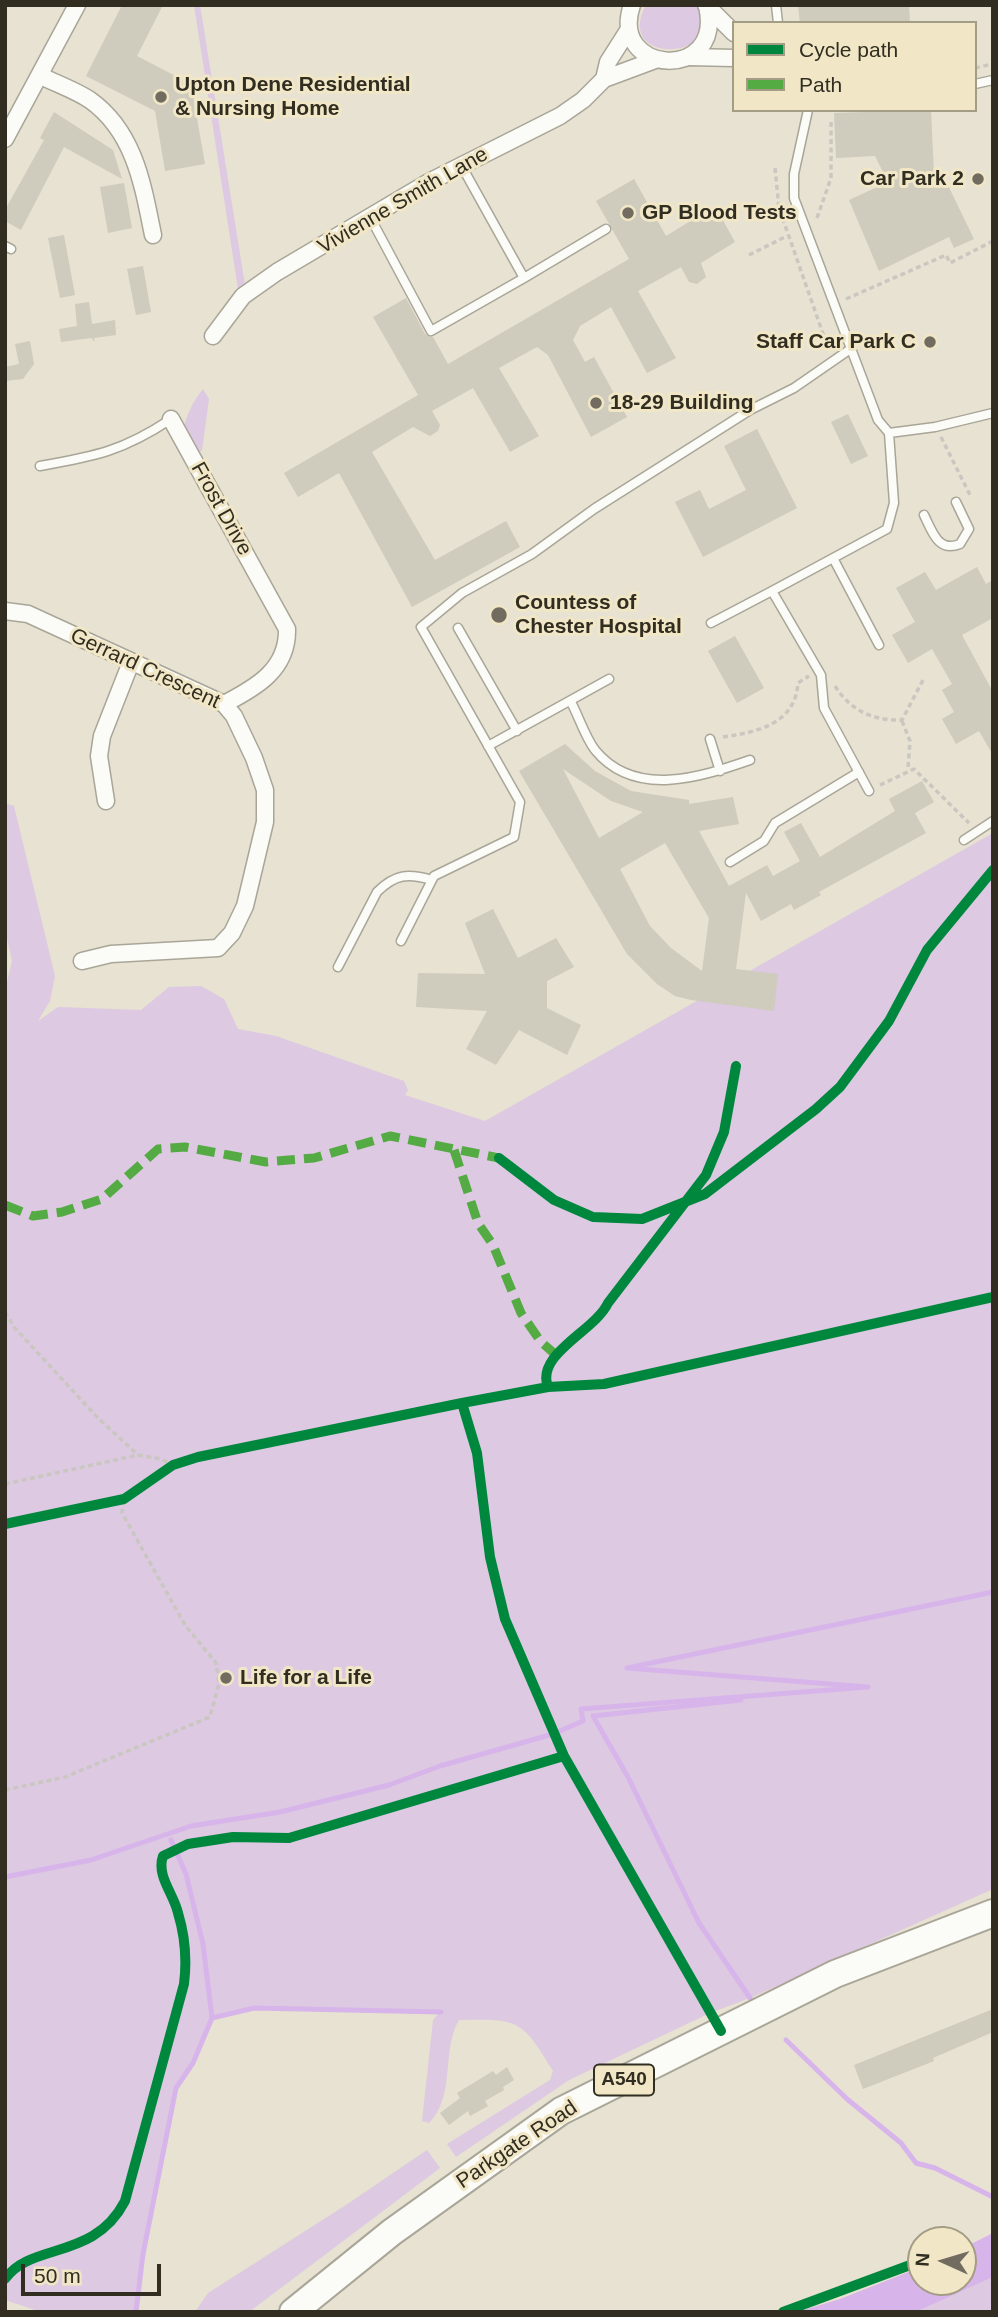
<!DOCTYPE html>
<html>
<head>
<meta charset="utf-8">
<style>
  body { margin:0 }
  #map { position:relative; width:998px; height:2317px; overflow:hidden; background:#e7e2d1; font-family:Arial,sans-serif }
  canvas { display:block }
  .frame { position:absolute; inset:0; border:7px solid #312d21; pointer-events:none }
  .legend { position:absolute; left:732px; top:21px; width:245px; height:91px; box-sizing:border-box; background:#f1e7c7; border:2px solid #a49d85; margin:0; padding:9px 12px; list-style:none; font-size:21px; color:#312d21 }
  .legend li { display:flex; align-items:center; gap:14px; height:35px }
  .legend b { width:35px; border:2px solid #a49d85 }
  .north { position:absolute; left:907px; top:2226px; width:70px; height:70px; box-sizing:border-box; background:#f1e7c7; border:2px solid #a49d85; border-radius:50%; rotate:274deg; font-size:19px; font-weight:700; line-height:28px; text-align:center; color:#312d21 }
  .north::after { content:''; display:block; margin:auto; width:24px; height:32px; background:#716c5f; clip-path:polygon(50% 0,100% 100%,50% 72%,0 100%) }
  .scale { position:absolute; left:21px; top:2264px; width:140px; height:32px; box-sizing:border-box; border:4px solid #312d21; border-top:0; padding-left:9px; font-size:21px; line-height:24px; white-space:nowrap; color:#312d21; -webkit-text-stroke:5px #f1e7c7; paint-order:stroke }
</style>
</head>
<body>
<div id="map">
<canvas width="998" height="2317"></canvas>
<div class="frame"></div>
<ul class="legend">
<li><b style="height:9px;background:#00873e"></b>Cycle path</li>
<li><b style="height:9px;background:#54ab43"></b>Path</li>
</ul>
<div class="north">N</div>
<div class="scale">50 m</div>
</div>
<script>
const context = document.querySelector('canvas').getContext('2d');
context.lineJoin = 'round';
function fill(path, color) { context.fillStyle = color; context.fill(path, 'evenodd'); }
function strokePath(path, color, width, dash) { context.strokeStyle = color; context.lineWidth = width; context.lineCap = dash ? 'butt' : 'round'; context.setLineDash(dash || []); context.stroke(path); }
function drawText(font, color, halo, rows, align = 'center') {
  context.font = font + ' Arial,sans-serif'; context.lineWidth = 6; context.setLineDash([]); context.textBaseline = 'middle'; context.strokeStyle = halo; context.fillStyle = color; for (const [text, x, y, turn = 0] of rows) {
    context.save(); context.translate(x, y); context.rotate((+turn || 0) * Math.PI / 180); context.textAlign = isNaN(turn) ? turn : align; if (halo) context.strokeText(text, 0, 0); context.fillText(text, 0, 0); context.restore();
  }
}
fill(new Path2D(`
  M194,5H200L245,285L238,289Z
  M646,5H696C731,61 612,67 646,5Z
  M203,389L209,399L202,450L191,462H184C177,438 187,408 203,389Z
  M5,803L14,806L55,976L50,1001L38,1021L58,1007L141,1010L169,987L201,986L224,999L238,1029L276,1036L404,1081L408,1090L405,1095L485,1121L993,833V1889L750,1998L710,2013L569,2080L456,2157L447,2144L550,2080L553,2071C522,2019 518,2019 459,2020C441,2050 456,2096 429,2123L422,2121L433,2020L440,2012L255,2008L212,2018L193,2063L176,2088L143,2254L136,2312H41L5,2300V990L12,961L5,930Z
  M427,2150L440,2168L249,2312H195L208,2293L346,2205Z
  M993,2277V2312H916L984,2281Z`), '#ddc9e2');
fill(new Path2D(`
  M993,2233V2277L916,2312H797L840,2299L921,2267V2282H963V2248Z`), '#d7b5ea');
strokePath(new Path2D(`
  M741,1700L593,1716L628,1777L699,1923L750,1998
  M5,1877L91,1860L191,1826L280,1812L389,1785L440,1766L553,1734L583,1721L581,1709L868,1687L627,1668L993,1592
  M212,2018L254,2008L441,2012
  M786,2040L847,2099L901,2143L916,2163L935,2168L993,2197
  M136,2312L143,2254L176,2088L193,2063L212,2018L203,1944L186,1874L171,1840`), '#d7b5ea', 5);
fill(new Path2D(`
  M122,5H163L137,56L191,84L205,164L165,171L155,111L86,76Z
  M798,5H909L910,23H800Z
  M931,110L934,174L942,173L974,239L954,248L949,237L879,271L849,200L888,182L875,156L836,158L834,113Z
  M54,112L113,150L122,179L64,147L21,230L5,221V210L44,140L40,138Z
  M634,179L666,236L715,206L735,242L701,263L706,277L697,284L689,282L681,267L638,291L676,358L647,373L611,307L580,326L573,340L585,362L594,357L627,417L591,437L548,355L537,347L499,368L539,436L510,452L473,388L432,411L440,425L438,431L430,436L413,427L372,452L435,560L506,521L520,547L412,607L339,473L298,497L284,473L418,395L373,317L406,298L425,334L433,337L448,364L629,259L596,201Z
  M124,183L132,228L108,233L100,187Z
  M64,235L75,295L60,298L48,238Z
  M143,266L151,312L136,315L127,269Z
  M89,302L92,324L115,320L116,335L94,338L95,342L91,338L61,342L59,329L77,326L75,304Z
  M30,341L34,364L23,379L5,381V367L19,364L15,344Z
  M848,414L868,456L851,464L831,422Z
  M757,429L797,508L703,557L675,502L700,490L709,509L746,490L724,446Z
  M977,567L986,584L993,580V618L962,635L993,692V755L979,731L956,744L942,719L954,712L942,690L952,684L932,649L908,663L892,635L915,622L896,588L925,572L936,590Z
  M735,636L764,688L737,703L708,651Z
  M565,744L595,771L631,791L689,800V804L733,797L739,824L699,831L729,886L767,865L773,876L800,861L784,832L801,823L820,857L895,811L889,799L922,781L934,802L915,813L926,833L819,892L821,895L794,910L791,904L761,921L746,893L736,969L778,974L774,1011L691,1000L675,996L657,984L627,954L519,771ZM563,769L611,801L643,812L599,838ZM665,843L709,918L702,971L671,948L650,926L620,869Z
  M493,909L518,958L556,938L574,967L547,981V1008L581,1025L567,1055L519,1030L496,1065L466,1049L487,1011L416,1007L418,973L485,974L465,923Z
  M993,2009V2032L933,2058L934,2061L863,2089L854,2065Z
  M507,2067L514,2080L503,2087L504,2090L485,2101L488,2106L470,2116L468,2111L449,2125L440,2113L460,2098L457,2093L493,2071L496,2075Z`), '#cfcbbd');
const service = new Path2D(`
  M776,5L778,23
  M975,84L993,80
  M808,110L794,174V198L878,420L889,433L935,427L993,413
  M461,165L524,278L606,229
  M371,219L431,331L524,278
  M5,246L11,249
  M40,466C96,456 123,451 171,419
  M924,515C932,531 938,553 960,544L969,529L956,502
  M833,558L879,645
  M711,623L772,591
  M458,628L517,731
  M571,702C579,717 585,737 595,750C635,799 701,777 750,760
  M710,739L720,771
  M488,746L609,679
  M869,791L824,708L821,675L772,591L887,529L894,503L889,433
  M964,840L993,821
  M730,862L764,841L775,823L859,772
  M401,941L434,876L514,837L520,802L421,627L462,593L532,554L594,509L750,410L794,388L849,350
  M338,967L377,892C395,874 408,873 432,880`);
const minor = new Path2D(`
  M632,5C608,75 725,83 707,6
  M706,5L734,33
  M629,29L608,62L604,79L655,60
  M689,57L734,58
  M41,76C57,84 75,90 90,100C135,132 143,186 153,235
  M5,139L77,5
  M213,336L243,296L277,272L429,182L560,116L583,100L604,79
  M171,419L287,629C288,669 257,687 224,704
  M5,611L28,614L224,704L234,716L254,758L265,790V822L245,906L232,933L218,948L111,954L82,961
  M106,801L99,756L102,736L131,662`);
const primary = new Path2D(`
  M293,2312L392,2232L561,2111L835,1974L993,1913`);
strokePath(service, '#a9a698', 11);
strokePath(minor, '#a9a698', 19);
strokePath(primary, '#a9a698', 30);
strokePath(new Path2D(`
  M975,68L993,64
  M775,168L779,208L828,348
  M817,218L831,178V119
  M749,255L787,236
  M846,299L946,255L950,263L993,241
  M941,437L970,495
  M835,686C850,710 873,721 902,720L923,680
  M902,721L910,741L908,769
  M723,737C758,732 795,724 798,683L809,676
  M880,785L914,769L969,823
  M5,1312L14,1327L97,1417L138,1455
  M5,1484L138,1455L161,1459L173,1465
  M5,1790L65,1777L210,1717L219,1684L216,1663L185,1625L122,1513L124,1499`), '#cac7c1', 3.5, [5, 3.5]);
strokePath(service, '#fbfbf8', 8);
strokePath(minor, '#fbfbf8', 16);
strokePath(primary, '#fbfbf8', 26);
strokePath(new Path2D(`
  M454,1150L478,1223L493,1245L521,1313L541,1342L556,1355
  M5,1205L33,1216L62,1212L102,1199L158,1149L185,1147L266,1162L314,1158L390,1136L499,1158`), '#54ab43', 9, [18, 9]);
strokePath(new Path2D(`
  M499,1158L554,1200L593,1217L642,1219L705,1194L816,1109L840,1087L889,1021L927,950L993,870
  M548,1387C535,1354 595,1331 608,1303L706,1175L724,1132L736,1066
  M462,1403L548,1387L604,1384L993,1297
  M5,1524L124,1499L173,1465L198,1457L462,1403L477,1453L490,1557L505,1619L564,1756L721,2031
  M5,2279C31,2242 94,2261 125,2201L184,1984C187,1960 185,1936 178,1913C174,1894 156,1876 163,1856L188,1844L233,1837L289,1838L564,1756
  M783,2312L921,2261`), '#00873e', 10);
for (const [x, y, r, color] of [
  [161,97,7,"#716c5f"],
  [978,179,7,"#716c5f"],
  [628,213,7,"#716c5f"],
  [930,342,7,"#716c5f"],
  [596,403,7,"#716c5f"],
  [499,615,9,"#716c5f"],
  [226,1678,7,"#716c5f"]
]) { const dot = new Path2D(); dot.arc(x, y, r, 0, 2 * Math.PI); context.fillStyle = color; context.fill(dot); strokePath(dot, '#f1e7c7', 2.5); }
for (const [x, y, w] of [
  [624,2080,60]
]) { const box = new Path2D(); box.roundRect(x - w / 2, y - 15.5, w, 31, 5); context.fillStyle = '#f1e7c7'; context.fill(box); strokePath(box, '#312d21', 2); }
drawText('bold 19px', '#312d21', null, [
  ["A540",624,2080]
]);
drawText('bold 21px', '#312d21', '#f1e7c7', [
  ["Upton Dene Residential",175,85],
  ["& Nursing Home",175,109],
  ["Car Park 2",964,179,"right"],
  ["GP Blood Tests",642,213],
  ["Staff Car Park C",916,342,"right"],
  ["18-29 Building",610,403],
  ["Countess of",515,603],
  ["Chester Hospital",515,627],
  ["Life for a Life",240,1678]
], 'left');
drawText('21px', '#312d21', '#f1e7c7', [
  ["Vivienne Smith Lane",403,201,-30],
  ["Frost Drive",221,509,61],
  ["Gerrard Crescent",145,669,25],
  ["Parkgate Road",517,2145,-34]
]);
</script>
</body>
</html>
